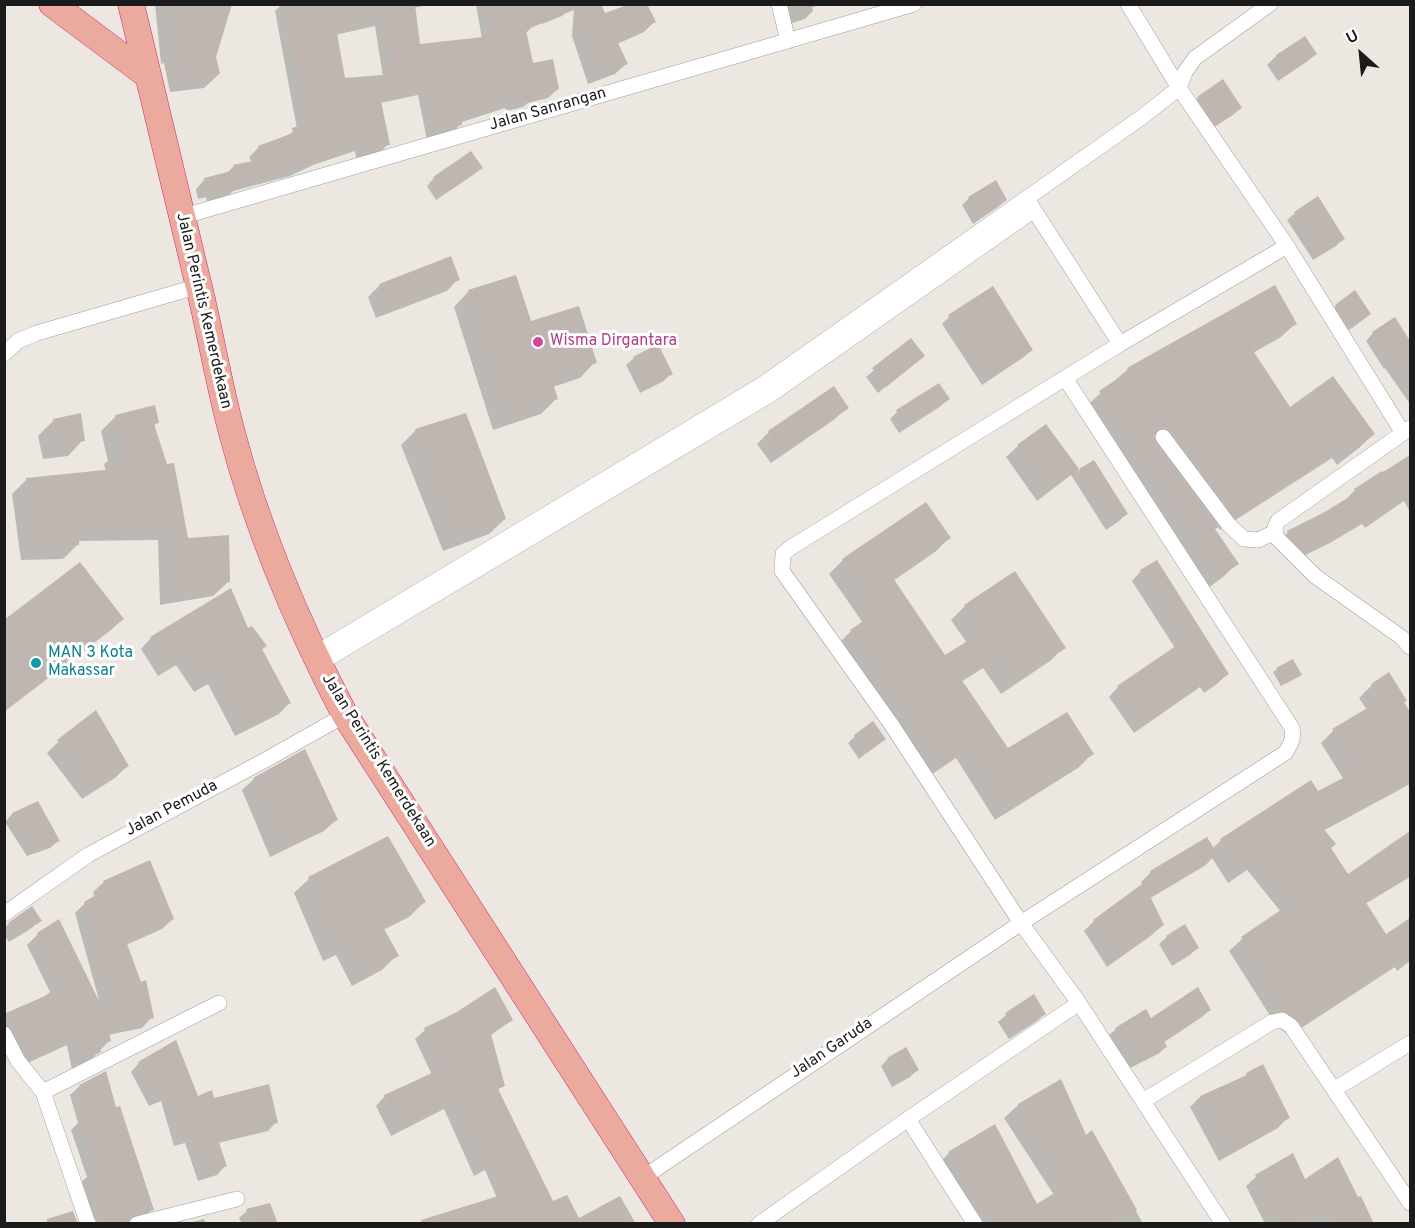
<!DOCTYPE html>
<html>
<head>
<meta charset="utf-8">
<style>
  body { margin:0 }
  #map { position:relative; width:1415px; height:1228px; overflow:hidden; background:#ece7e1; font-family:Overpass,sans-serif }
  canvas { display:block }
  .frame { position:absolute; inset:0; border:6px solid #1b1b1b; pointer-events:none }
  .north { position:absolute; left:1331px; top:24px; width:60px; height:60px; -webkit-text-stroke:4px #fff; paint-order:stroke; rotate:333deg; font-size:16px; font-weight:700; line-height:24px; text-align:center; color:#1b1b1b }
  .north::after { content:''; display:block; margin:auto; width:21px; height:27px; background:#1b1b1b; clip-path:polygon(50% 0,100% 100%,50% 72%,0 100%) }
</style>
</head>
<body>
<div id="map">
<canvas width="1415" height="1228"></canvas>
<div class="frame"></div>
<div class="north">U</div>
</div>
<script>
const context = document.querySelector('canvas').getContext('2d');
context.lineJoin = 'round';
function fill(path, color) { context.fillStyle = color; context.fill(path, 'evenodd'); }
function strokePath(path, color, width, dash) { context.strokeStyle = color; context.lineWidth = width; context.lineCap = dash ? 'butt' : 'round'; context.setLineDash(dash || []); context.stroke(path); }
function drawText(font, color, halo, rows, align = 'center') {
  context.font = font + ' Overpass,sans-serif'; context.lineWidth = 6; context.setLineDash([]); context.textBaseline = 'middle'; context.strokeStyle = halo; context.fillStyle = color; for (const [text, x, y, turn = 0] of rows) {
    context.save(); context.translate(x, y); context.rotate((+turn || 0) * Math.PI / 180); context.textAlign = isNaN(turn) ? turn : align; if (halo) context.strokeText(text, 0, 0); context.fillText(text, 0, 0); context.restore();
  }
}
fill(new Path2D(`
  M155,4H231L214,57L219,74L204,88L170,92L164,63L161,64Z
  M282,4H432L414,8L419,45L482,39L476,4H524L533,26L525,34L532,65L558,89L548,98L528,103L523,107L506,111L505,108L462,122L452,134L427,140L418,95L380,103L388,144L379,154L356,158L355,151L313,165L290,176L233,191L226,198L208,205L206,197L198,199L196,189L205,179L226,174L234,166L252,163L249,157L259,147L285,137L297,129L275,11ZM375,26L383,77L344,80L335,35Z
  M539,4L565,13L562,16L542,24Z
  M781,4H827L812,7L813,11L805,19L786,25Z
  M574,8L604,15L654,22L644,32L617,44L626,64L615,74L588,84L572,36Z
  M1304,38L1315,54L1308,61L1278,81L1267,65L1274,58Z
  M1198,98L1240,108L1233,115L1208,131L1191,105Z
  M481,167L473,175L436,200L427,186L434,178Z
  M969,198L1005,200L998,207L973,224L962,205Z
  M1295,213L1343,238L1336,246L1313,260L1287,220Z
  M458,279L447,291L376,318L368,297L380,285Z
  M469,291L530,323L595,362L580,378L553,387L556,399L541,414L493,430L454,307Z
  M1336,306L1369,313L1344,334L1329,313Z
  M949,317L1031,350L1024,357L982,385L942,324Z
  M1395,319L1410,344V404L1385,368L1384,369L1366,341L1373,333Z
  M1295,324L1281,337L1253,353L1290,409L1373,434L1359,448L1337,465L1332,458L1220,530L1218,526L1214,530L1237,563L1223,577L1208,588L1086,406L1128,369Z
  M911,340L923,356L878,393L866,377Z
  M634,358L671,373L664,381L640,393L626,365Z
  M833,388L847,407L835,419L771,463L757,444L769,432Z
  M948,399L941,406L899,433L890,419L897,412Z
  M116,416L157,422L154,426L187,540L228,582L213,596L160,605L158,540L78,541V544L63,559L21,560L12,494L26,480L106,472L104,464L108,461L101,431Z
  M54,420L83,440L68,456L43,459L38,436Z
  M1046,426L1078,471L1093,462L1126,514L1119,521L1106,530L1071,475L1037,501L1006,457L1018,446Z
  M416,430L505,519L489,534L443,551L401,445Z
  M1410,457V512L1404,501L1365,528L1362,524L1328,544L1295,560L1279,541L1288,532L1323,515L1346,499L1355,490Z
  M949,538L935,552L893,581L945,657L967,643L951,620L965,606L1064,647L1050,661L1001,694L983,668L961,682L1008,751L1092,754L1078,768L995,820L956,758L928,777L838,644L851,631L863,623L829,574L843,560Z
  M1141,571L1227,674L1217,684L1204,693L1200,687L1134,733L1109,697L1118,687L1175,648L1132,581Z
  M122,619L111,630L4,712V622Z
  M247,630L265,646L261,651L289,703L279,714L235,736L208,684L194,692L176,665L158,676L141,649L151,638Z
  M1292,661L1300,675L1281,686L1273,672Z
  M1388,674L1410,715V784L1323,831L1330,849L1347,876L1410,833V877L1365,904L1386,936L1410,920V961L1397,971L1395,967L1289,1036L1276,1025L1229,951L1242,939L1281,912L1247,870L1228,883L1212,858L1206,865L1149,899L1162,925L1152,935L1107,967L1084,931L1094,921L1143,886L1141,882L1151,872L1212,849L1221,840L1344,780L1321,743L1333,731L1367,710L1359,698L1372,685Z
  M855,736L884,739L859,759L848,743Z
  M58,742L127,766L115,778L82,799L47,753Z
  M254,779L336,820L324,831L270,857L242,790Z
  M38,802L58,841L50,848L27,856L5,822L12,814Z
  M309,879L424,902L409,917L383,930L397,955L382,970L352,986L336,955L323,961L294,893Z
  M104,882L173,919L162,929L126,945L152,1017L142,1028L108,1035L109,1041L89,1062L72,1070L67,1045L21,1066L4,1044V1016L43,998L50,992L27,945L38,934L99,1000L75,913L85,903L95,897L93,892Z
  M40,920L32,928L9,942L4,935V928L9,924Z
  M1184,926L1197,948L1190,955L1172,966L1159,944L1167,937Z
  M1034,997L1044,1013L1037,1021L1009,1039L998,1022L1006,1015Z
  M1209,1010L1202,1017L1163,1043L1166,1047L1158,1054L1130,1068L1108,1036L1116,1029L1150,1020Z
  M457,1013L512,1019L490,1036L503,1085L497,1091L552,1203L579,1220L634,1224H415L497,1198L485,1170L474,1176L444,1109L391,1136L376,1106L385,1096L432,1075L415,1039L425,1030Z
  M888,1059L917,1070L910,1077L892,1087L881,1066Z
  M139,1063L197,1098L213,1100L276,1122L268,1131L218,1143L225,1166L217,1175L198,1181L185,1143L174,1146L161,1101L149,1106L131,1072Z
  M1247,1074L1288,1117L1278,1128L1219,1161L1190,1107L1200,1097L1244,1078Z
  M1060,1081L1085,1137L1092,1132L1143,1224H971L937,1165L949,1153L1037,1206L1054,1195L1004,1118L1016,1107Z
  M80,1086L115,1109L153,1209L143,1218L126,1224L106,1217L92,1220L81,1182L87,1177L71,1130L78,1123L70,1095Z
  M1256,1177L1305,1181L1372,1224H1265L1246,1186Z
  M269,1205L276,1224H242L239,1218L247,1211Z
  M204,1219L206,1224H185Z`), '#0003');
fill(new Path2D(`
  M170,4H232L216,57L220,74L184,78L178,50H175Z
  M285,4H415L420,44L492,36L486,4H601L605,13L630,4H647L656,22L616,39L628,64L598,75L576,9L526,30L533,63L553,59L559,89L534,95L535,98L515,103V100L462,117V125L436,131L427,87L380,96L390,145L365,150L364,143L324,156L301,167L237,184L238,189L217,196L216,189L207,190L204,178L235,170L233,165L263,159L258,146L293,133L292,128L307,124ZM385,18L394,74L345,78L336,28Z
  M1305,36L1317,54L1286,75L1276,61V55Z
  M1223,79L1242,108L1216,125L1197,97Z
  M471,151L483,168L444,194L433,177Z
  M996,180L1007,200L980,218L968,197Z
  M1318,196L1345,239L1321,254L1294,212Z
  M451,256L460,280L388,308L379,284Z
  M516,275L531,321L579,306L597,363L551,378L558,399L508,415L468,290Z
  M1275,285L1297,324L1252,349L1290,407L1333,376L1375,434L1352,452L1346,445L1235,517L1171,431L1162,427L1157,430L1153,438L1155,443L1219,527L1215,529L1239,564L1222,575L1185,522L1167,487L1164,489L1099,391L1129,371L1127,368Z
  M993,286L1033,350L990,379L948,315Z
  M1355,290L1371,314L1352,328L1335,305Z
  M1395,317L1410,341V386L1393,362L1391,363L1372,332Z
  M911,338L925,356L886,387L872,368Z
  M658,344L673,374L648,387L633,357Z
  M939,383L950,399L907,427L896,410Z
  M834,386L849,408L783,453L768,431Z
  M155,405L159,423L154,424L167,464L174,463L188,538L229,535L230,582L174,591L172,526H104L80,528L79,545L35,546L26,478L124,468L118,448L123,447L115,415Z
  M81,413L85,441L58,445L53,419Z
  M466,413L506,519L458,536L415,429Z
  M1046,424L1079,469L1049,490L1017,445Z
  M1410,455V484L1397,493L1402,501L1374,520L1372,516L1339,535L1304,552L1290,537L1287,531L1323,513L1356,493L1354,489L1382,471L1383,472Z
  M1094,460L1128,514L1114,523L1079,469Z
  M926,502L951,538L893,578L945,655L982,632L964,605L1015,571L1066,648L1015,681L998,656L961,679L1008,748L1067,712L1094,754L1009,807L970,746L942,765L850,630L878,611L842,559Z
  M1157,560L1229,674L1214,684L1211,679L1144,725L1117,686L1186,639L1140,570Z
  M80,562L124,619L4,711V620Z
  M231,588L248,628L252,626L267,646L262,649L291,703L246,727L219,675L205,683L187,656L169,667L150,637Z
  M1293,659L1302,675L1285,684L1276,668Z
  M1389,672L1407,701L1404,702L1410,712V779L1322,827L1336,844L1331,848L1348,874L1410,831V873L1365,901L1386,934L1410,918V954L1302,1025L1288,1012L1241,937L1294,901L1260,859L1241,871L1220,839L1311,780L1318,791L1358,770L1332,729L1381,700L1371,684Z
  M96,710L129,766L94,788L57,740Z
  M873,721L886,739L867,753L854,735Z
  M305,749L338,820L282,847L253,778Z
  M38,801L60,841L34,850L12,813Z
  M388,836L426,902L382,925L399,956L367,972L351,941L338,948L308,877Z
  M1207,837L1218,855L1150,896L1164,925L1118,958L1093,920L1153,876L1150,871Z
  M150,860L174,919L126,941L141,982L146,980L154,1018L108,1028L111,1041L99,1044L101,1052L83,1061L77,1035L32,1057L19,1042L12,1029L4,1024V1014L54,992L51,988L61,982L37,933L59,919L102,1007L112,1003L84,902L106,889L103,881Z
  M32,906L42,921L17,936L8,923Z
  M1185,924L1199,948L1180,960L1166,936Z
  M495,987L513,1020L491,1034L505,1086L498,1089L553,1201L567,1195L579,1218L620,1196L636,1224H422L421,1220L508,1193L495,1161L484,1167L453,1100L401,1127L384,1095L443,1068L424,1028L457,1012Z
  M1198,987L1211,1010L1164,1041L1167,1047L1138,1062L1115,1028L1146,1009L1151,1018Z
  M1034,994L1046,1014L1017,1033L1005,1013Z
  M176,1040L198,1096L212,1090L214,1098L269,1084L278,1123L217,1137L227,1166L207,1173L194,1135L182,1138L170,1093L158,1099L138,1062Z
  M906,1047L919,1070L900,1080L887,1058Z
  M1263,1064L1290,1118L1230,1152L1200,1096L1247,1075L1246,1073Z
  M106,1071L116,1107L120,1106L154,1210L134,1215L130,1217L128,1224H97L92,1206L99,1204L90,1172L97,1170L80,1120L88,1117L79,1085Z
  M1061,1079L1086,1135L1092,1130L1137,1210L1113,1224H989L948,1152L995,1124L1037,1204L1067,1185L1018,1110V1104Z
  M1293,1153L1305,1179L1338,1157L1358,1197L1361,1196L1374,1224H1338L1329,1208L1293,1224H1279L1255,1175Z
  M270,1203L278,1224H252L246,1209Z
  M73,1211L78,1224H47V1219Z`), '#c0b6b1');
const minor = new Path2D(`
  M779,4L788,41
  M1027,199L1120,344L790,548L783,554L782,571L891,724L1021,923L1079,1003L1223,1224
  M181,217L914,4
  M1287,246L1403,433L1410,428
  M1120,344L1287,246L1179,88L1128,4
  M4,354L18,341L37,333L199,286
  M1403,433L1278,521L1275,527L1276,537L1315,576L1401,637L1410,647
  M1163,437L1229,525L1244,539L1258,540L1275,532
  M314,654L763,384L1142,117L1179,88L1185,72L1195,58L1270,4
  M319,664L770,395L1034,210
  M4,914L88,855L269,758L345,715
  M4,1034L18,1061L43,1092L88,1224
  M1335,1089L1410,1043
  M43,1092L219,1003
  M1143,1101L1272,1022L1282,1020L1291,1026L1410,1203
  M908,1119L975,1224
  M644,1177L1021,923L1285,753C1291,744 1294,739 1292,728L1065,378
  M137,1224L237,1199
  M759,1224L908,1119L1079,1003`);
const trunk = new Path2D(`
  M52,4L147,75
  M131,4C153,99 177,193 199,287C211,336 219,385 232,433C258,532 298,625 345,715L672,1224`);
strokePath(minor, '#9f9f9f', 16);
strokePath(trunk, '#cc2c70', 27);
strokePath(minor, '#fff', 15);
strokePath(trunk, '#ecaa9e', 26);
for (const [x, y, r, color] of [
  [538,342,6,"#d1479c"],
  [36,663,6,"#0f9aa8"]
]) { const dot = new Path2D(); dot.arc(x, y, r, 0, 2 * Math.PI); context.fillStyle = color; context.fill(dot); strokePath(dot, '#fff', 2); }
drawText('16px', '#1b1b1b', '#fff', [
  ["Jalan Sanrangan",548,110,-16],
  ["Jalan Perintis Kemerdekaan",203,311,77],
  ["Jalan Perintis Kemerdekaan",378,761,58],
  ["Jalan Pemuda",172,809,-28],
  ["Jalan Garuda",832,1049,-34]
]);
drawText('16px', '#b23c85', '#fff', [
  ["Wisma Dirgantara",550,342]
], 'left');
drawText('16px', '#0d838f', '#fff', [
  ["MAN 3 Kota",48,654],
  ["Makassar",48,672]
], 'left');
</script>
</body>
</html>
